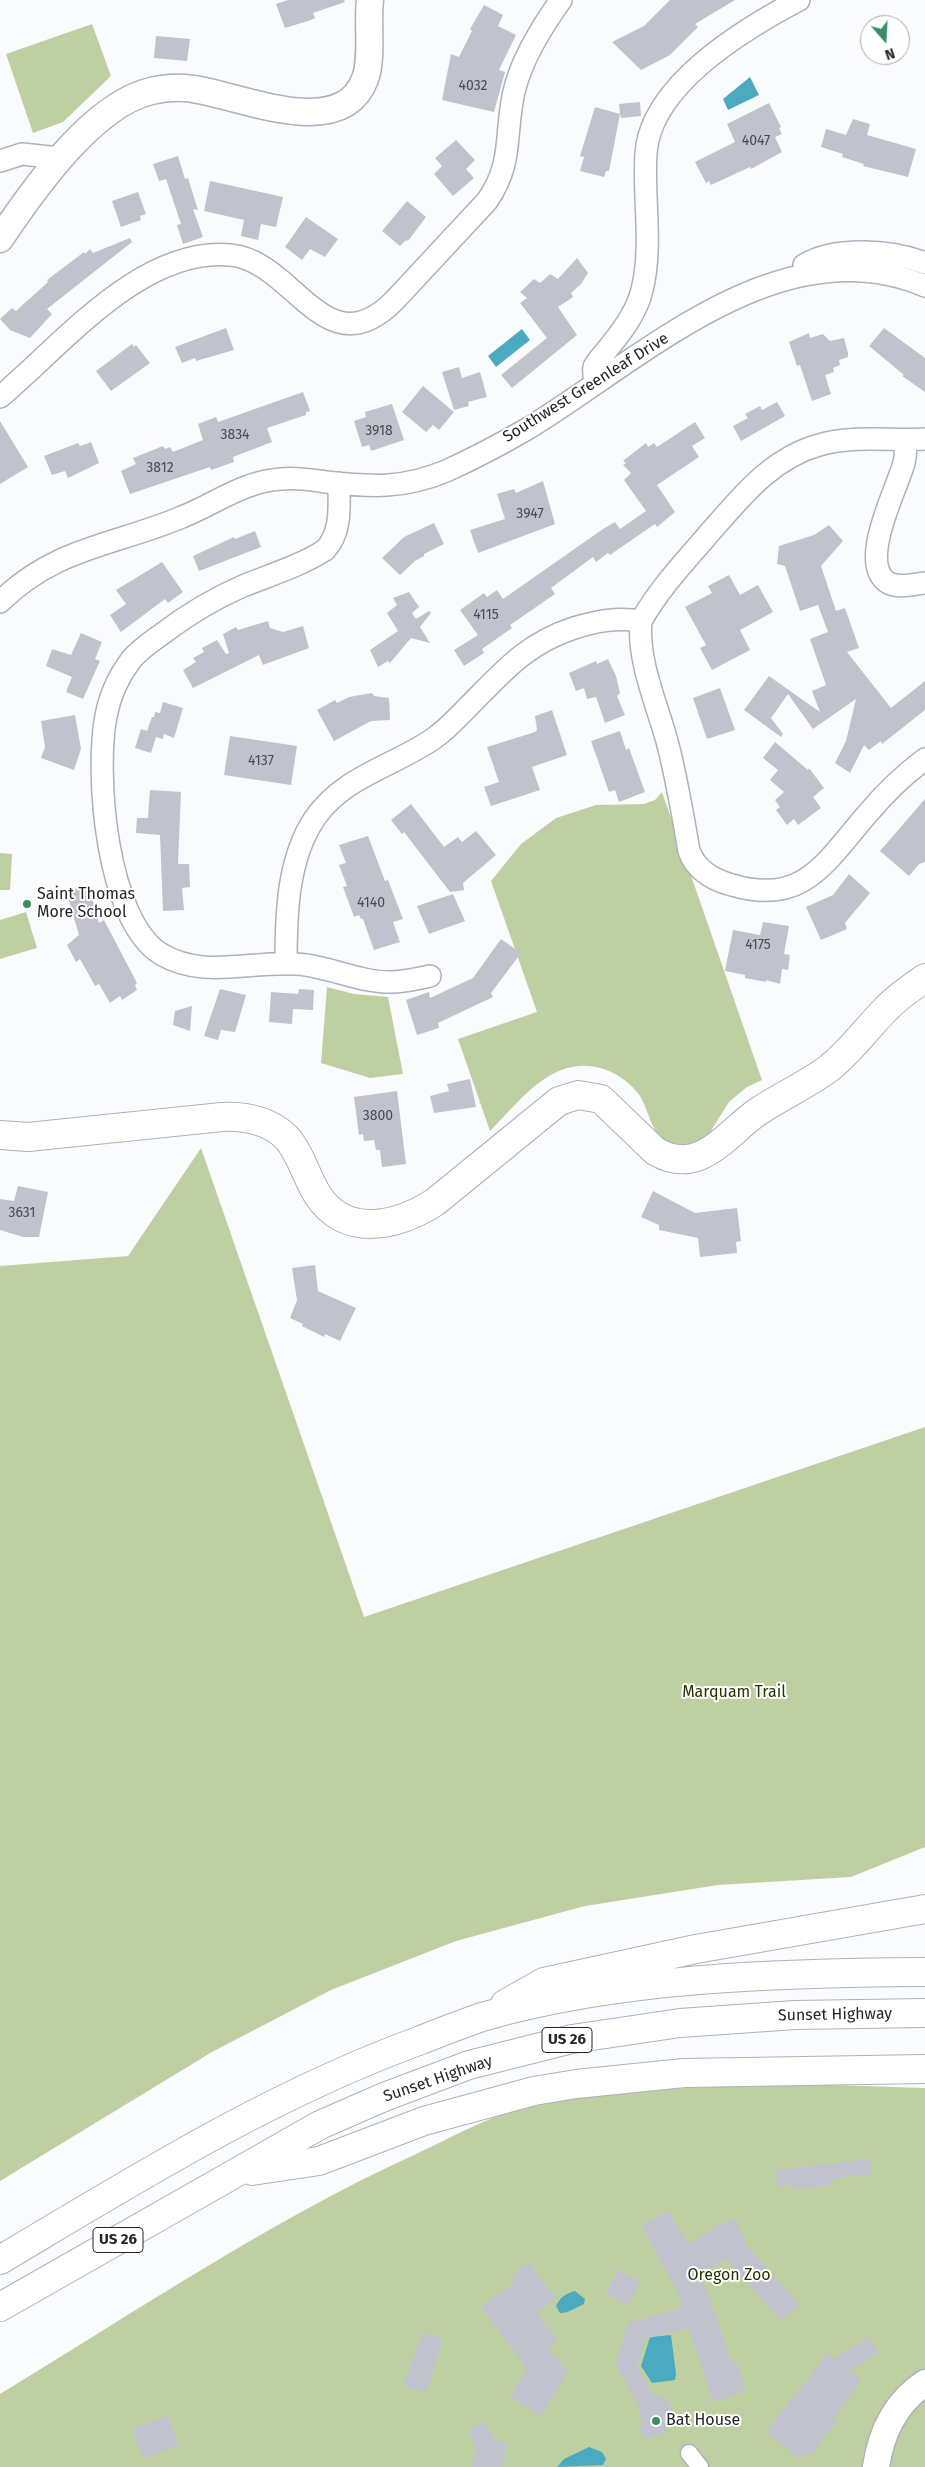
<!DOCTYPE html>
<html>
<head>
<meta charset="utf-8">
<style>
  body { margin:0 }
  #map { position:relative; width:925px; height:2467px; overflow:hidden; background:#fafbfd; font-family:"Fira Sans",sans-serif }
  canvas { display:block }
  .north { position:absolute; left:860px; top:15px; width:50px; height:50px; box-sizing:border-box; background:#fff; border:1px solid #a7a8a9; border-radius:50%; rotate:161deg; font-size:14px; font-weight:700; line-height:20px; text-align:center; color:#232529 }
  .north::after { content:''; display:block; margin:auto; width:18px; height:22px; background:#368e63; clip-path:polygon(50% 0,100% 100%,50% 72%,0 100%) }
</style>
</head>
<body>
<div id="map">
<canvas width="925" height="2467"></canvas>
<div class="north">N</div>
</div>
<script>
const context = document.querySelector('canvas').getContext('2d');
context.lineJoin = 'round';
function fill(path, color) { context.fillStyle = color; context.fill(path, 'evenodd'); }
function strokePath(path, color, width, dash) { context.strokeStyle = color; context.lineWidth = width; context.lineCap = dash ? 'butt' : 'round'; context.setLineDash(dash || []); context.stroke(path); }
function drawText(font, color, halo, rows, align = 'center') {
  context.font = font + ' "Fira Sans",sans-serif'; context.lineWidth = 4; context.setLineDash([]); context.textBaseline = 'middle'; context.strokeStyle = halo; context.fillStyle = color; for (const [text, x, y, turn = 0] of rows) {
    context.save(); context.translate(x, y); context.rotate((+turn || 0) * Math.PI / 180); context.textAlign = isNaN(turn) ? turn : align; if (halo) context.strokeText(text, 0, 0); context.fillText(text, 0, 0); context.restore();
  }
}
fill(new Path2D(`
  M92,24L111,76L63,122L33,133L6,54Z
  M662,792L762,1080L747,1087L729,1102L707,1137L684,1150C677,1147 669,1144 663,1140C653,1134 647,1107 640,1096C631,1083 616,1072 600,1068C552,1055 520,1101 490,1131L458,1039L537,1012L491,881L521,844L556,818L596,805L644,804L655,800Z
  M0,853L12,854L10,890H0Z
  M26,912L37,948L0,959V920Z
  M327,987L354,994L388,997L403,1074L370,1078L321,1063Z
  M201,1148L364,1617L925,1427V1847L851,1877L718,1885L585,1906L456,1941L331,1990L212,2052L0,2181V1266L128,1256Z
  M802,2084L925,2088V2467H0V2394C137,2311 271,2220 416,2154C452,2137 487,2117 526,2107C613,2085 712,2086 802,2084Z`), '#bed0a2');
fill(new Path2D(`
  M750,77L759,95L728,110L723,99Z
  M522,329L530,340L496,367L488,356Z
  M575,2291L585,2299L584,2304C577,2307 567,2314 560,2313L556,2306C560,2297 567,2293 575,2291Z
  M671,2335L676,2374L675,2380L652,2383L641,2366L650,2337Z
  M589,2447L602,2452L606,2459L603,2465L557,2467L564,2459Z`), '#4baabf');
fill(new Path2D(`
  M288,0H344L345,2L313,13L315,18L311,20L285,28L276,4Z
  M670,0H735L695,24L698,27L670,55L641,70L612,42L644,26Z
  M484,5L503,15L498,26L516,35L499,70L505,72L494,112L442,100L451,54L459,57L472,31L470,29Z
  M156,36L190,39L187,61L154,58Z
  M640,102L641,116L621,118L620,114L609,171H606L604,177L580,171L584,157L580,156L595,107L620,114L619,104Z
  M769,103L781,127L779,128L782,134L775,137L782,152L751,169L750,167L711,185L709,181L706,183L695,162L735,142L727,124Z
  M853,119L870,124L867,135L916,149L908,177L863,166L864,164L842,157L843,154L821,147L826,129L846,135Z
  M456,140L475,160L466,169L474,178L453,196L434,174L442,166L435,158Z
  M178,156L185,179L188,178L198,210L193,209L203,237L183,244L177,225L181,224L166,179L159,181L153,164Z
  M210,181L283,197L276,227L261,224L258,240L241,236L244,220L204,211Z
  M138,192L146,214L140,216L141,220L121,227L112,201Z
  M407,201L426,217L408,241L406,240L400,246L382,231Z
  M306,217L338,239L325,257L310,249L302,260L285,247Z
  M130,238L132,242L47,309L52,314L30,338L10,330L0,319L12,308L16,311L48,282L47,280L84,252L85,254L90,249L93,253Z
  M577,258L588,273L581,284L571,293L573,297L558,307L577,335L512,388L501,375L547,338L520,303L527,298L520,292L534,279L540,283L550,274L558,279Z
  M226,328L234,350L196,361L195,358L182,363L175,347Z
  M884,328L925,358V392L902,376L904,375L869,346Z
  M809,333L810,338L823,334L830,341L844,338L848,353V357L839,360L840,365L833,368L834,372L825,375L831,394L812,401L800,365L797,366L789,342Z
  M132,344L134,347L136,345L150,363L111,391L96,371Z
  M459,367L462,378L480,372L487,397L468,402L469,406L454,410L442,372Z
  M423,386L454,412L439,430L433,425L426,432L402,412Z
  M303,392L310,411L306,412V415L267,428L272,442L233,457L234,462L211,470L210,467L130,494L121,471L136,464L133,458L163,446L165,449L170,447L173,452L203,440L198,424L216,417L218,422Z
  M777,402L785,416L741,441L733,426L748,418L745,414L760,406L762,410Z
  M392,404L404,440L371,451L369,445L362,447L354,421L366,417L365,412Z
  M0,421L28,467L0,484Z
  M695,422L705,438L692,446L699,457L657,485L675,512L657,527L655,524L610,555L608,553L596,562L593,557L551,588L555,594L510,625L512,628L482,649L484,653L464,666L454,650L478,635L460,610L484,593L487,597L497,590L503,599L603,529L615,522L620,529L646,511L624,480L631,473L623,465L626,463L623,461L646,443L648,447L654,443L657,447Z
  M91,442L99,463L68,478L65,471L52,475L44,456L78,443L80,446Z
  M543,481L555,524L478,553L470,530L505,519L497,494L514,489L516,493Z
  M434,523L444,544L424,554V556L415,561L400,575L382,558L404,537Z
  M829,525L843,541L821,566L836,611L845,608L859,648L847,652L891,708L925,681V710L882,744L881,741L869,750L864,745L850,773L835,763L846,741L856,699L813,729L788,694L771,718L783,734L781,737L744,710L769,676L820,712L812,691L826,685L810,639L828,632L818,605L800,611L785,566L777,564L779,546L814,535Z
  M255,531L261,547L199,571L193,556L234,537L235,539Z
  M162,562L183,592L168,603L165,599L121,632L110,615L126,604L116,590Z
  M729,575L740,595L758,585L773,612L740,630L750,650L712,670L700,648L706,645L685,607L712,593L708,586Z
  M409,592L419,607L412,613L416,619L429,611L431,613L420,627L430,643L411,638L390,663L388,661L378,667L370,650L398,631L387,613L397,605L393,598Z
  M268,621L270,628L283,632L303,626L309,648L263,665L259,655L193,688L183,670L196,662L193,658L204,652L202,648L217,640L226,654L229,653L223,634L236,627L238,630Z
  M81,633L102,642L95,659L100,661L83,699L66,692L72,677L46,666L52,649L71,655Z
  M608,659L616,676L620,693L617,696L625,715L605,723L596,697L587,699L584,688L576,691L569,673L596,661L597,664Z
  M720,688L735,730L707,739L693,698Z
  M372,693L374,696L389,698L390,720L371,721L334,741L317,710L335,700L337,703L349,697Z
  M163,702L183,708L174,738L164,734L163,739L156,737L151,753L135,748L141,729L147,731L152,717H154L155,712L160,713Z
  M552,710L567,755L532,767L540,790L491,806L484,787L499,782L487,747L535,732L537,730L535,716Z
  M75,715L81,749L74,770L41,758L45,747L41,721Z
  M620,731L626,750L629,748L645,792L619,802L615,790L609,792L591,741Z
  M230,736L297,746L291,785L224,775Z
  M775,742L808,770L809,768L824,788L813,797L821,808L798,825L794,819L787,825L776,810L780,807L775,800L784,792L770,780L778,770L763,758Z
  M150,790L181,792L178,864H189L190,887L182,888L184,910L163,911L160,835L136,833L137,818H148Z
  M925,799V862L919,864L909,876L880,851Z
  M411,804L444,847L458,837L462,842L476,831L496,855L463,883L464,890L450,892L404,832L402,834L391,820Z
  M368,836L385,881L388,880L403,919L393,922L400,942L374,950L363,919H361L359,915L354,917L343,887L347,886L339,865L346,863L339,845Z
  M849,874L870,893L845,923L847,929L821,940L806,907L833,895Z
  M89,885L99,923L104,920L137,983L135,985L137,990L122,1000L120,996L110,1003L99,984L95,986L80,959L76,962L67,945L79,935L66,891Z
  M453,894L465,921L429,934L417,906Z
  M763,922L789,926L784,954L790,955L788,970L782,969L780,984L766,980V982L745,978V975L725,971L733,930L760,935Z
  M501,939L521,953L491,993L493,997L438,1023L439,1028L417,1035L406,1000L429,992L430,998L473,978Z
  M220,989L246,995L235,1032L221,1030L218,1040L204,1036Z
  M299,989L314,990L313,1010L293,1009L292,1024L269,1022L271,992L298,994Z
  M192,1006L190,1031L173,1025L175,1011Z
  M470,1079L476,1107L434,1113L430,1096L449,1091L447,1084Z
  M397,1091L406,1164L382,1167L380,1150H376L374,1140L364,1141L363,1134L359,1135L354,1097Z
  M18,1186L48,1192L39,1237H23L0,1230V1199L14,1201Z
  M653,1191L695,1213L737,1208L741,1241L736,1242L737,1253L700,1257L698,1238L659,1230V1225L641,1217Z
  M315,1265L318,1291L356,1308L340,1341L325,1334L324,1337L302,1326L303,1324L290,1318L297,1300L292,1268Z
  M870,2159L872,2174L831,2179L832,2185L791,2189V2185L777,2187L776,2170Z
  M667,2211L688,2244L715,2229L714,2227L735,2218L747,2246L799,2304L781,2320L726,2259L700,2273L732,2363L736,2361L746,2390L713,2402L689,2328L645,2339L637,2365L653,2394L668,2400L673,2415L666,2432L644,2440L639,2428L642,2426L638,2405L615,2364L629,2322L681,2309L677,2298L682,2300L641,2226Z
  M529,2263L555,2298L537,2312L557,2340L547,2348L568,2371L541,2416L510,2397L527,2369L481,2307L515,2282L510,2276Z
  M617,2270L640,2281L628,2305L606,2295Z
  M423,2332L443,2338L426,2393L403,2385Z
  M868,2337L878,2353L850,2371L862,2381L833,2419L837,2422L810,2456L806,2453L799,2459L766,2432L828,2353L834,2359Z
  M168,2416L179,2446L143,2458L132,2429Z
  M484,2421L494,2439L508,2444L502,2467H471L476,2449L469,2430Z`), '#c0c2cd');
const pedestrian = new Path2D(`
  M689,2453L700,2467`);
const minor = new Path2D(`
  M0,161L22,154L59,158
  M804,265C835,246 892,250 925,263
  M595,382C594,377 593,372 594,367C598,359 605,353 610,346C624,329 637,311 642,290C653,245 643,199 646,153C651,85 744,29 799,0
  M0,397C62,345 141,247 230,255C294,260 325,370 394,301L487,201C516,160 503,127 516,84C525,54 543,25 561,0
  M925,439C890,441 852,435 819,445C769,459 739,500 706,537C682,565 659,589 641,621C637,662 658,706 668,745C677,780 683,816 689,851C696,870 713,880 732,885C806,907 827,859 870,811C886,792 905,774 925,759
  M905,440C906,448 906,455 904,463C897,489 858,562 887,582C897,589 914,584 925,583
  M339,483C339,507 342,532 325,550C300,566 270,575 243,586C215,598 187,615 162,634C151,642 139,650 131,660C118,677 110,695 106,716C95,773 106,920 161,954C206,981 257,958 306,965C334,969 361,982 390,982C403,982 417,979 430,976
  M0,602C56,547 113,546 182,517C215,504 244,481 281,479C296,477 311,480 326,482C371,487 403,489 446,471C473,459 501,444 527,429C641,360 781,224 925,286
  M286,964C286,916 287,859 315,818C344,776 394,766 433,739C446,730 456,719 467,708C502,673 525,644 574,628C597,621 617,617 641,621`);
const tertiary = new Path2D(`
  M0,239C33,190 92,105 151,91C164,88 180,87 193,89C239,95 341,143 365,79C373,58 367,24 370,0
  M876,2467C881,2433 896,2402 925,2383`);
const secondary = new Path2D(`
  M0,1135L28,1137L222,1117C245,1116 268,1120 286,1137C300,1152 306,1176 317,1194C345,1239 398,1226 435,1202L559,1101L578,1095L601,1099L655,1151C699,1177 724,1136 756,1113C779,1097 805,1086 828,1069C850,1052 866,1029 886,1009C897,997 911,988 925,978`);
const motorway = new Path2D(`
  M505,2004L544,1982L696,1949L925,1909
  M252,2171L319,2161L424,2121L534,2091L576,2084L684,2073L925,2069
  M0,2260C138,2178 270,2095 421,2040C441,2032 462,2024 482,2017C620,1977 782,1973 925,1972
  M0,2307L320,2125L384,2097L469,2065L572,2039L680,2023L795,2015L925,2013`);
strokePath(pedestrian, '#abb2bc', 19);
strokePath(minor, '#abb2bc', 24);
strokePath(tertiary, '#abb2bc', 29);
strokePath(secondary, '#abb2bc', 30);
strokePath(motorway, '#abb2bc', 30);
strokePath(pedestrian, '#fff', 16);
strokePath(minor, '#fff', 21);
strokePath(tertiary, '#fff', 26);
strokePath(secondary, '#fff', 28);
strokePath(motorway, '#fff', 28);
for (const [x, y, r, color] of [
  [27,904,5,"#368e63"],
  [656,2421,5,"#368e63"]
]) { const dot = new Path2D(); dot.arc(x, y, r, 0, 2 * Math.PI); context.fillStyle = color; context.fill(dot); strokePath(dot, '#fff', 2); }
drawText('14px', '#4a4c52', null, [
  ["4032",473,86],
  ["4047",756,141],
  ["3918",379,431],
  ["3834",235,435],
  ["3812",160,468],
  ["3947",530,514],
  ["4115",486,615],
  ["4137",261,761],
  ["4140",371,903],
  ["4175",758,945],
  ["3800",378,1116],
  ["3631",22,1213]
]);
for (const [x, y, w] of [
  [567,2040,50],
  [118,2240,50]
]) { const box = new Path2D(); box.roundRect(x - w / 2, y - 12.5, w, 25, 4); context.fillStyle = '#fff'; context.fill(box); strokePath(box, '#232529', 1); }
drawText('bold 15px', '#232529', null, [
  ["US 26",567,2040],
  ["US 26",118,2240]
]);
drawText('16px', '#232529', '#fff', [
  ["Southwest Greenleaf Drive",586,388,-32],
  ["Sunset Highway",835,2015,-1],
  ["Sunset Highway",438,2079,-19]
]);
drawText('16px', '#232529', '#fff', [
  ["Saint Thomas",37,895],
  ["More School",37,913],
  ["Bat House",666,2421]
], 'left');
drawText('16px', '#243200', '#fff', [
  ["Marquam Trail",734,1693],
  ["Oregon Zoo",729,2276]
]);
</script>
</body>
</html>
